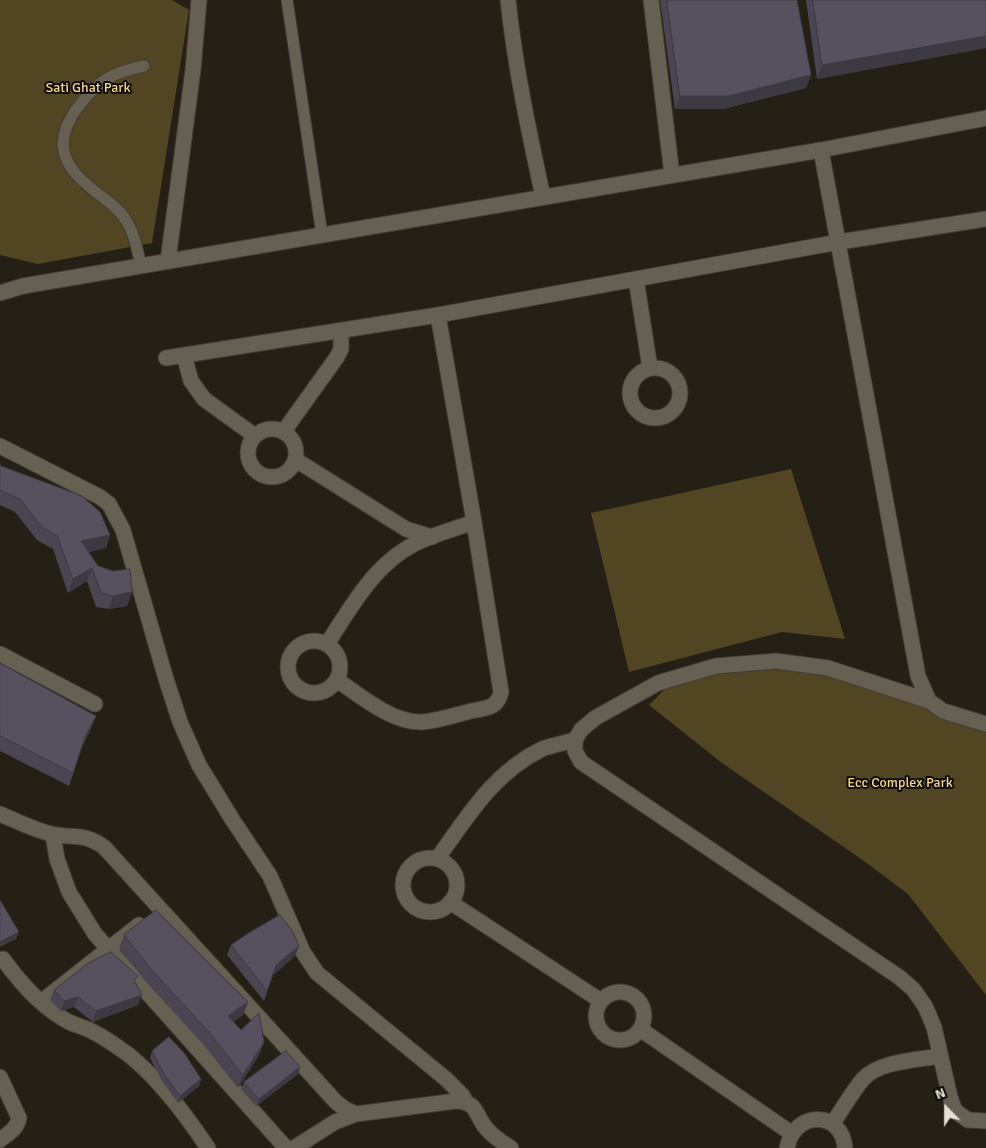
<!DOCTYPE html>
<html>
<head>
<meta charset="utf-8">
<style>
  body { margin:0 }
  #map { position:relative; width:986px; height:1148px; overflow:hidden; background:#252015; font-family:Signika,sans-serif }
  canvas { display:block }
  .north { position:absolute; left:921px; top:1083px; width:50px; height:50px; -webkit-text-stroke:4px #0c0a06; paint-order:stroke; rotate:338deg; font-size:14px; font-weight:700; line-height:20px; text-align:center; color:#e2dfd7 }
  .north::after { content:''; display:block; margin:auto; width:18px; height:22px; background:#e2dfd7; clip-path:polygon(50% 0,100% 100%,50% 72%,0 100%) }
</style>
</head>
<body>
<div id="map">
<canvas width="986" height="1148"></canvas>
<div class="north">N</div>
</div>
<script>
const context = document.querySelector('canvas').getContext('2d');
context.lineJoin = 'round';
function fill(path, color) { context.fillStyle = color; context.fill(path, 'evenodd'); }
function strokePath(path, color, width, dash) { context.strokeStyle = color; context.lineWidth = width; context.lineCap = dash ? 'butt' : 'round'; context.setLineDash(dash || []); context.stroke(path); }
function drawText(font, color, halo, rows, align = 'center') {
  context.font = font + ' Signika,sans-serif'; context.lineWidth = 4; context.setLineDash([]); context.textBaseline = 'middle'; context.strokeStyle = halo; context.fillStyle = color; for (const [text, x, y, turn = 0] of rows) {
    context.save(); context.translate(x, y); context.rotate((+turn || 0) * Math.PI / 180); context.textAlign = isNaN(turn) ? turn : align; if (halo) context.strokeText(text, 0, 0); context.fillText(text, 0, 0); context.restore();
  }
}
fill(new Path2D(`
  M0,0H172L189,10L152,243L38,264L0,255Z
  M791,469L845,639L782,632L629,672L591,513Z
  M787,658L986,725V995L908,894L864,861L722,763L649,705L667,687L710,669Z`), '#524523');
const lane = new Path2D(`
  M287,0L322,235
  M141,266C137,249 134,230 123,216C115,205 101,197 91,188C60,164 54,139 78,107C99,80 111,73 144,66`);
const street = new Path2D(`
  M508,0C515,67 529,132 543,197
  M651,0L672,175
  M821,150L918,676L929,701L943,711L986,724
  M168,261L193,70L199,0
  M636,279L650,368
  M0,293L23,286L821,150L986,118
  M438,315L839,242L986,219
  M184,355L191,381L204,399L255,436
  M166,358L438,315L474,522L501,692C497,709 486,708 471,711C455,715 438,721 422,722C392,723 361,696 337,680
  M630 393a25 25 0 1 1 50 0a25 25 0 1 1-50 0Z
  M248 453a24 24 0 1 1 48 0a24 24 0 1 1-48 0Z
  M284,431L337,357L341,349V331
  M0,446L100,497L109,504L123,530L166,679L180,722L199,765L232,819L270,876L303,952L317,973L446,1079L462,1095L466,1102
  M296,460L406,529L432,537
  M288 667a26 26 0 1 1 52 0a26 26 0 1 1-52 0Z
  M327,644C353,604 377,559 423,540C439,533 457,528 474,522
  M0,654L95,704
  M929,701L828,668L776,661L716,666L658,683L595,718L581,730L575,740V751L581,762L899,977L913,989L925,1006L934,1027L950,1097L955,1111L968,1120L986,1121
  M0,814C17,821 34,830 52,834C74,839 83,832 104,847L336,1102L345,1109L356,1114L456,1101C478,1102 475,1115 486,1128C493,1137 502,1142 511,1148
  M53,835L57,859L69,892L95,934L286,1148
  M403 885a27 27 0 1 1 54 0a27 27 0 1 1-54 0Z
  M437,859C468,816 493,773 542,749C552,745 565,743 575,740
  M450,902L601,1001
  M3,959C21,984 42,1008 69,1022C75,1025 81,1026 87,1029C102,1035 116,1046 129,1055C160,1080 186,1115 208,1148
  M596 1016a24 24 0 1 1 48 0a24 24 0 1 1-48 0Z
  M41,1002L139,925
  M640,1029L791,1133
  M0,1077L19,1118C17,1129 9,1133 0,1140
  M832,1124C842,1110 852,1092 863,1079C879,1061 918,1060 940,1056
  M294,1148L335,1122L356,1114
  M787,1148C794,1110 842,1110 845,1148`);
strokePath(lane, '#413d35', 13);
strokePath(street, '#413d35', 17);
strokePath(lane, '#666053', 11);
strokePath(street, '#666053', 15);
fill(new Path2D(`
  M660,0H797L811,75L806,88L723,109H675Z
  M806,0H986V48L817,79Z
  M0,464L1,466L110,535L106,548L89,552L98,566L132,592L127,606L109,609L96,607L87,581L68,593L53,549L37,540L15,512L0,505Z
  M0,663L91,729L82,747L69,786L0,751Z
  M124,935L243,1015L233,1022L241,1030L264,1042L259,1055L238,1088L203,1044L146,982L119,948Z
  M231,945L299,946L295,956L273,975L264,1001L227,955Z
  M136,983L138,1005L93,1022L74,1007L61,1011L50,1000L54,990Z
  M152,1051L201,1079L199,1086L178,1103L162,1081L150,1058Z
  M300,1067L298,1074L256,1106L241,1089L244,1082Z`), '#494652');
fill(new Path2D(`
  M986,36V48L817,79L822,65Z
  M811,75L806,88L723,109H675L680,96Z
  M110,535L106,548L77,554L81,541Z
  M92,568L87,581L68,593L73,579Z
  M132,592L127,606L109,609L113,596Z
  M96,716L91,729L80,750L85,737Z
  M19,932L16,939L0,947V942Z
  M299,946L295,956L273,975L276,965Z
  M142,995L138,1005L93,1022L96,1011Z
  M78,997L74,1007L61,1011L64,1001Z
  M248,1002L243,1015L223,1030L228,1016Z
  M264,1042L259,1055L238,1088L243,1075Z
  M300,1067L298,1074L256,1106L259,1099Z
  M201,1079L199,1086L178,1103L180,1096Z`), '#3c3942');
const building = new Path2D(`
  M667,0H797L811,75L728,96H680Z
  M813,0H986V36L822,65Z
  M0,464L1,466L82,496L100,512L110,535L81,541L98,566L113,571L130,569L132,592L113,596L101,593L92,568L73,579L57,536L42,527L20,499L0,490Z
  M0,663L96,716L85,737L73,773L0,736Z
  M0,900L19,932L0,942Z
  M156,910L248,1002L228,1016L241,1030L259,1013L264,1042L243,1075L208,1031L151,969L124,935Z
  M280,915L293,932L299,946L276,965L267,991L231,945L247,934Z
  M111,952L138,976L134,980L142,995L96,1011L78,997L64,1001L54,990L87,964Z
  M169,1037L185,1054L201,1079L180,1096L164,1074L152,1051Z
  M286,1051L300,1067L259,1099L244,1082Z`);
fill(building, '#55515f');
strokePath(building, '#3c3942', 1);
drawText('14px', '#f7d886', '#0c0a06', [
  ["Sati Ghat Park",88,88],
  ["Ecc Complex Park",900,783]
]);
</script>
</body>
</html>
